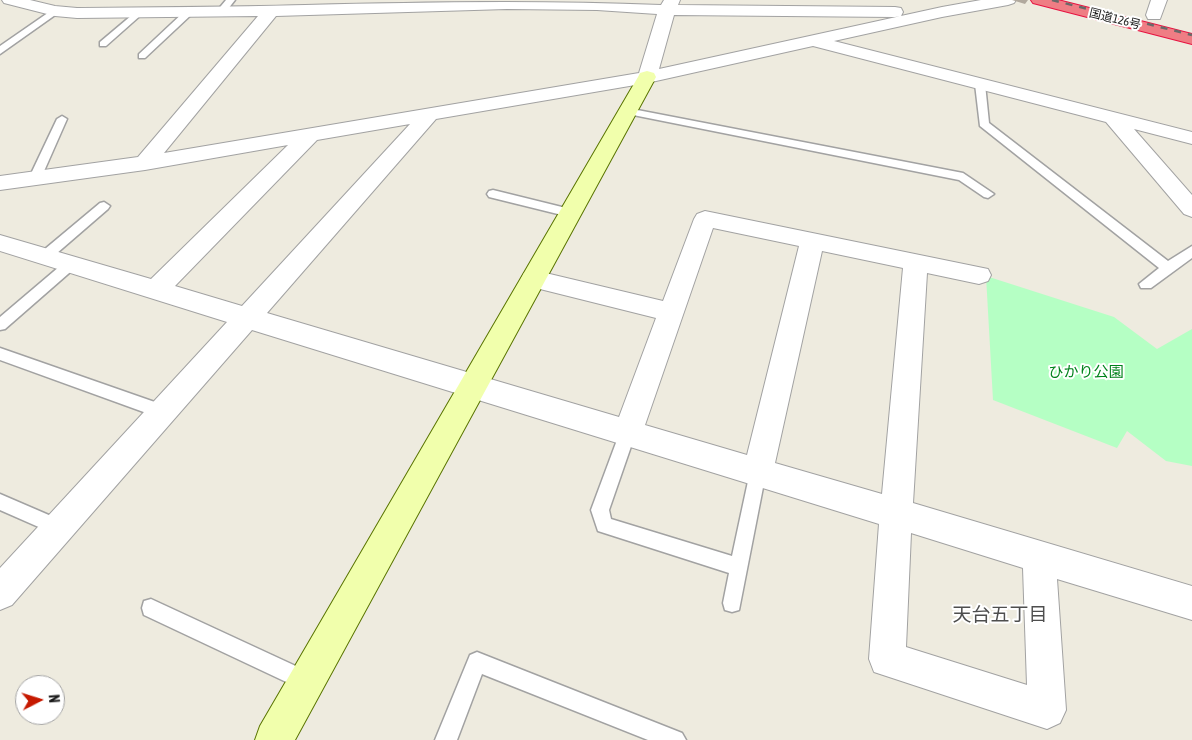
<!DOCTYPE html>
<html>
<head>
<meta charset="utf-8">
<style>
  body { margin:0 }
  #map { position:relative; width:1192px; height:740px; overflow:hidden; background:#eeebdf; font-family:"Asap Condensed",sans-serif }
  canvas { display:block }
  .north { position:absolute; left:15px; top:675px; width:50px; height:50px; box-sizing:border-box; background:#fff; border:1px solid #a4a4a4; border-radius:50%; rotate:85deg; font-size:14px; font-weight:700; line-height:20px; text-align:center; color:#1b1b1b }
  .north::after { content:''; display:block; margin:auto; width:18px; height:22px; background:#c61900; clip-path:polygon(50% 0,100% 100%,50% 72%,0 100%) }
</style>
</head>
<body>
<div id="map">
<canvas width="1192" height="740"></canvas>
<div class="north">N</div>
</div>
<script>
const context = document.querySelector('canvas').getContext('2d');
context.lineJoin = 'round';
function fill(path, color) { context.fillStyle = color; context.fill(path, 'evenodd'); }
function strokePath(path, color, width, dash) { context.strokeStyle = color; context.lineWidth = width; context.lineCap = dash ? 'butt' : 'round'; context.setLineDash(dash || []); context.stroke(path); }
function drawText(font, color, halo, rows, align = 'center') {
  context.font = font + ' "Asap Condensed","Noto Sans JP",sans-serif'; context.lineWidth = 4; context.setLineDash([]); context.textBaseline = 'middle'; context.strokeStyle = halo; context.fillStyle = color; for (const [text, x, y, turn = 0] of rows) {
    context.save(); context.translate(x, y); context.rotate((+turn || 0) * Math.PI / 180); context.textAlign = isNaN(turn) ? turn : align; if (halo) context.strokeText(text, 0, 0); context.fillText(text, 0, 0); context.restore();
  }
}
fill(new Path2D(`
  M986,276L1114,317L1157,349L1192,329V466L1166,461L1127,431L1117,448L993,400Z`), '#b5ffc4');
const lane = new Path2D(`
  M226,0H235L224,14H218L216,12Z
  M55,8L60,11L58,13L0,54V46Z
  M189,9L192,10V14L145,58H139V54L186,10Z
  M138,10L143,13L141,15L106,46H100V42Z
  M980,81L985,84L989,123L1168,261L1192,246V258L1151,288H1141L1139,284L1159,268L980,126L975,84Z
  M627,108L963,173L994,194L988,198L984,197L959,180L623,113L622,111Z
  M62,116L67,119L41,178L35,182L31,181L29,178L57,119Z
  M493,190L570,209L576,213L570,217L489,197L487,194L489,191Z
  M104,202L110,206L108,209L49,260H39L37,257L39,254L100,203Z
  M71,259L76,261L78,264L76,267L5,329L0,330V317L66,261Z
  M0,348L169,407L171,412L169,417L163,419L0,360Z
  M628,425L634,427L636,432L609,510L611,519L732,556L750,472L752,467L758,464L764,467L766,472L739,610L732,612L725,610L723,603L729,573L598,531L591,510L620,432L622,427Z
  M0,494L65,522L68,528L65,534L59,536L0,510Z
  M151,599L313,674L316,681L313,688L306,691L299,688L144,615L142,608L144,601Z
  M477,652L682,733L686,740H648L482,674L457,740H435L470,655Z`);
const street = new Path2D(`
  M2,0H30L55,6L77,8C153,7 229,7 305,5C424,2 543,0 661,5L664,0H680L678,5L895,7L901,8L903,12L901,16L895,17L674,15L659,69L942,7L981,0H1016L1014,3L1008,5L942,17L834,41L1192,132V144L1134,129L1192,195V217L1184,214L1106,122L813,46L647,83L436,119L267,313L619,417L656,318L524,285L521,279L524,273L533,270L663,301L694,219L697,214L705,211L988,269L991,275L988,281L979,284L927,273L913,503L1192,586V620L1057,579L1066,710L1060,723L1047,729L874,672L869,659L879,524L252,330L12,605L0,610V568L227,322L0,251V235L151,279L288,145L145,170L0,190V176L138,157L258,16L77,18L55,16L4,3ZM507,9L597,10L657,14L639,73L164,153L276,16ZM410,124L242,306L175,286L317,140ZM713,228L799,246L747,455L645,425ZM822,251L903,268L882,494L775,463ZM911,533L1023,568L1027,685L906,647Z
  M1151,0H1167L1160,19H1148L1146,15Z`);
const secondary = new Path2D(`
  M647,71L654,73L656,77L295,740H255L260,726L638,77L640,73Z`);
const highway = new Path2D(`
  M1031,0H1058L1192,34V44L1033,3Z`);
strokePath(lane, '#a2a2a2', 3);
strokePath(street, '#a2a2a2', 2);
strokePath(secondary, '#597400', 2);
strokePath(highway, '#e71240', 2);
fill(lane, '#fff');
fill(street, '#fff');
fill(secondary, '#f1ffac');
fill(highway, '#ef7d84');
strokePath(new Path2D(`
  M1052,0L1192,35`), '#696969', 2.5, [7, 7]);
fill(new Path2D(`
  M1012,0H1028L1025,4Z`), '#b1a99e');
drawText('12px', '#1b1b1b', '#fff', [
  ["国道126号",1115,19,14]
]);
drawText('15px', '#00821b', '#fff', [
  ["ひかり公園",1086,372]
]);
drawText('19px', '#4e4e4e', '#fff', [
  ["天台五丁目",1000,615]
]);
</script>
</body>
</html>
